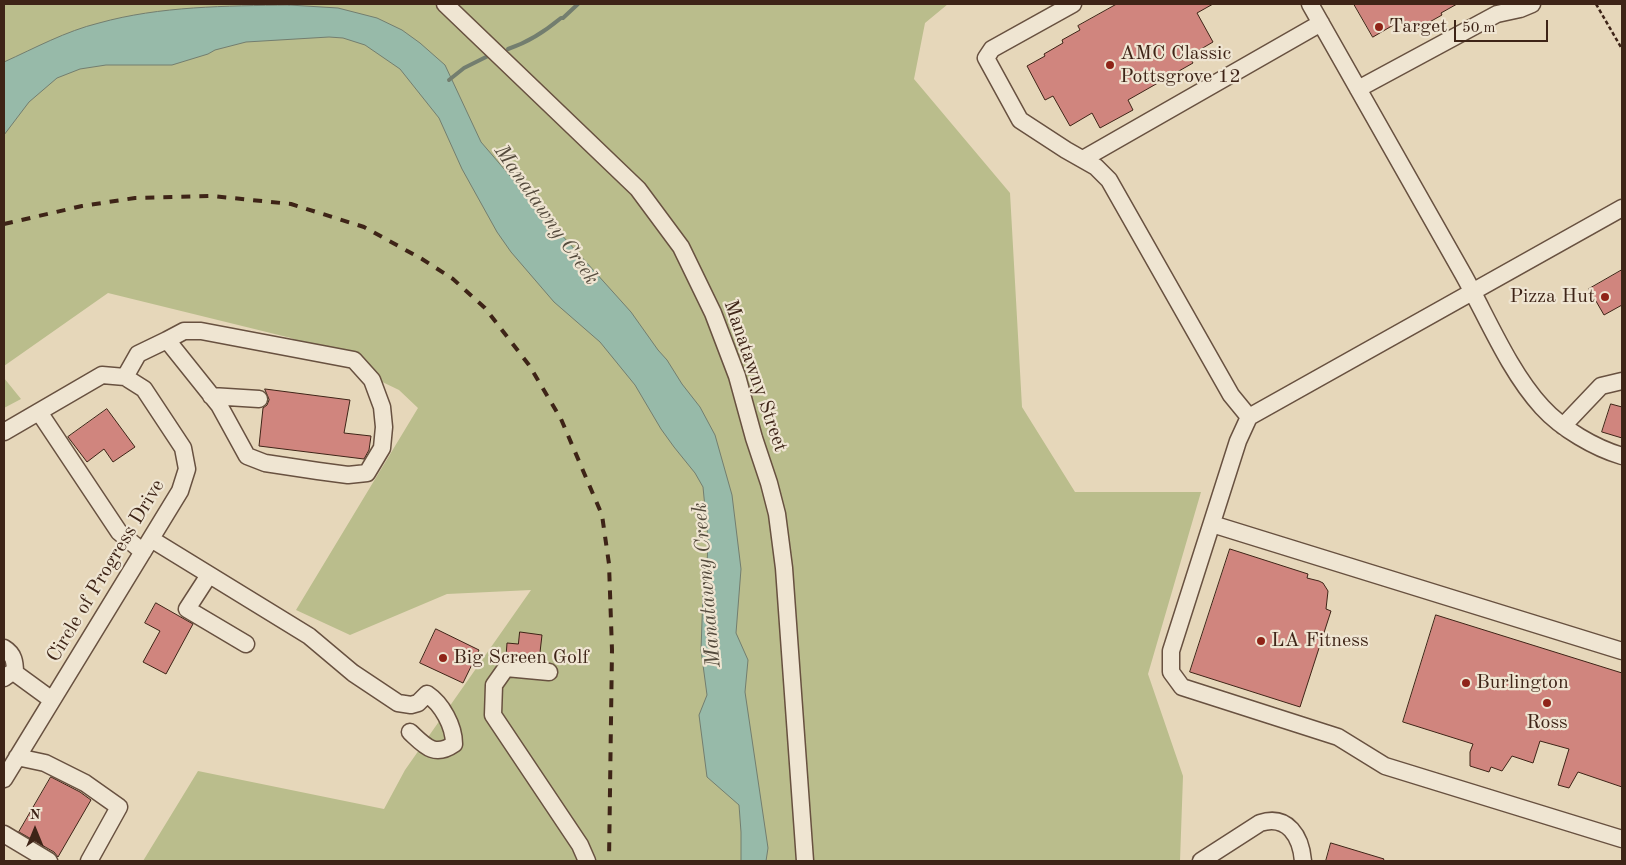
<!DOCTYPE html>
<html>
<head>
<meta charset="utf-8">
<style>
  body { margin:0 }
  #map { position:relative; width:1626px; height:865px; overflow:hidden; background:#e6d7ba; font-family:"Old Standard TT",serif }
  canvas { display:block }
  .frame { position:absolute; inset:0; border:5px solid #3e2417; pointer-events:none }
  .north { position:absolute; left:10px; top:805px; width:50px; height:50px; -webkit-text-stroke:4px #efe5d2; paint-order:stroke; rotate:0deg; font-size:14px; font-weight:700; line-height:20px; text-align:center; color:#3e2417 }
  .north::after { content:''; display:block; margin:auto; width:18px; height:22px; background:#3e2417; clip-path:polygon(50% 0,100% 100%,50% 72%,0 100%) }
  .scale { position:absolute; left:1454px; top:20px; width:94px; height:22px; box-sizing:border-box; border:2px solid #3e2417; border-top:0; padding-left:6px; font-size:15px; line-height:18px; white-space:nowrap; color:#3e2417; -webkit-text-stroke:4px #efe5d2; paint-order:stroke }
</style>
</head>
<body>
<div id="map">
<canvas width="1626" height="865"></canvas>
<div class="frame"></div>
<div class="north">N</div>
<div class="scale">50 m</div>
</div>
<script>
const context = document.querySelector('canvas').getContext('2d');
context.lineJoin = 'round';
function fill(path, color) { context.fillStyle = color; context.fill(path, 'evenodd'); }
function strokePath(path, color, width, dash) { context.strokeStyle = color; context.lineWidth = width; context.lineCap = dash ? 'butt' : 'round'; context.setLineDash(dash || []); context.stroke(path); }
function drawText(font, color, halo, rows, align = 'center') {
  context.font = font + ' "Old Standard TT",serif'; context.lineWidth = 4.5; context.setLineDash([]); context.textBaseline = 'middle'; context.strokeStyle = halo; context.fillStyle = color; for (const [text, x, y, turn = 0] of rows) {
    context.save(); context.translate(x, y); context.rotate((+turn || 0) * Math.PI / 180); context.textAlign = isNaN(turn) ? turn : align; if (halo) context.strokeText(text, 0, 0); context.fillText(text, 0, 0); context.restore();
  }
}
fill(new Path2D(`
  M4,4H948L925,23L914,79L1010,193L1022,407L1075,492H1201L1148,674L1183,776L1180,861H143L198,771L384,809L405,770L531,590L447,594L350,635L296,610L418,408L399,390L291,338L108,293L4,366Z
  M4,378L21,399L4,408Z`), '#babd8c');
const water = new Path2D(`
  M289,5L338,8L377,18L402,30L420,43L445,65L481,142L541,212L631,312L658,350L667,360L682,384L700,407L715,435L732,495L741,569L736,633L748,660L745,692L768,848L766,861H741V832L739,805L707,777L699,715L707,695L701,650L703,593L707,567L708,539L703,487L695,473L674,447L661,429L635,385L600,342L554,302L511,252L497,232L462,169L439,118L400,69L365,45L343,38L329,37L246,42L215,50L208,54L172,65H106L80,69L57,78L29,102L4,135V62C35,48 66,31 99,23C160,6 226,6 289,5Z`);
fill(water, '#97baa9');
strokePath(water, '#737e6f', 1);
strokePath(new Path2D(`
  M508,49C529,42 544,32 561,18H563L578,4
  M449,80L464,68L492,54`), '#737e6f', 4);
const building = new Path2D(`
  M1117,4H1213L1197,13L1213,42L1189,56L1193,63L1128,100L1133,110L1100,128L1092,113L1070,126L1053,96L1045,100L1027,66L1045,56L1044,54L1063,43L1062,40L1080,30L1078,26Z
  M1354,4H1457L1441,13L1442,15L1410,33L1402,20L1373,37Z
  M1622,270V305L1604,315L1589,289Z
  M265,389L350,400L344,433L371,436L369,450L364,459L259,446L263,408L267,405L269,400Z
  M1611,404L1622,407V438L1602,432Z
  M107,409L135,447L113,462L104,449L87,462L68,437Z
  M1230,549L1308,574L1307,578L1319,581L1323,583L1328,591L1326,609L1331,611L1300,707L1190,672Z
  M156,603L193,624L166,674L143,662L160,631L145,623Z
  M1436,615L1622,673V787L1578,772L1569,788L1558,785L1569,749L1540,741L1533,763L1512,756L1502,771L1491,767L1489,772L1470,766V752L1473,744L1403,722Z
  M436,629L479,650L463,683L420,663Z
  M520,632L542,635L539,661L506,657L507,643L518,644Z
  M51,777L80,792L91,800L58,857L54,852L19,832Z
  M1331,843L1384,859L1383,861H1326Z`);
fill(building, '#d0857e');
strokePath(building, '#3e2417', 1);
const minor = new Path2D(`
  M445,4L638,189L681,247L713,313L737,376L754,438L769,483L777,514L784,568L805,861
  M1073,4L992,49L986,58L1020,120L1066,150L1096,167L1109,180L1231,395L1249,417
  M1310,4C1361,94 1412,184 1463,274C1487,317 1509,371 1542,407C1562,429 1595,448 1622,456
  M1358,89L1497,14L1520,9L1532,4
  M1083,159L1321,23
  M1622,208L1249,417L1238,441L1171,651V672L1182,687L1338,737L1385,766L1622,839
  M125,377L138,354L167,340L219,405L247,456L265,463L318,471L348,475L367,473L382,448L384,427L382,407L372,380L354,360L201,331H184L167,340
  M211,396L259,399
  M39,412L119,532L143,552
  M1563,426L1601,386L1622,381
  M4,432L102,375L125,377L144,389L183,448L187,469L180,491L4,779
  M1212,524L1622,651
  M151,539L309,636L353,673L398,703L411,705L418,703L427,694C442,704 454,726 454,744C434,758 424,745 410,732
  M209,575L187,609L246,644
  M4,648C14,654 15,662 15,673
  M549,672L506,668L494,685L493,715L580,845L587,861
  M4,678L11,673H15L52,700
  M17,757L45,763L85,783L119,807L89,861
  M4,834L49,861
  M1201,861L1260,823C1288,814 1301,837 1303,861`);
strokePath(minor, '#685140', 19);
strokePath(new Path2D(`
  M1596,4L1622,49`), '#3e2417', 2.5, [4, 2.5]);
strokePath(minor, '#efe5d2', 16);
strokePath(new Path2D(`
  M4,224L82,206L135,198L212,196L291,204L364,227L422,259L453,279L485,308L529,365L561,419L602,515L609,564L612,650L609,861`), '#3e2417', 4, [9, 9]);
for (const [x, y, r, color] of [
  [1379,27,5,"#8f2418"],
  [1110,65,5,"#8f2418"],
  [1605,297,5,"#8f2418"],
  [1261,641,5,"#8f2418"],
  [443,658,5,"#8f2418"],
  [1466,683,5,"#8f2418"],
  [1547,703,5,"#8f2418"]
]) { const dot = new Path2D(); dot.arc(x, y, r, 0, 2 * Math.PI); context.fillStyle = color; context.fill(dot); strokePath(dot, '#efe5d2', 2); }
drawText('20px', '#3e2417', '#efe5d2', [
  ["Target",1389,27],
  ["AMC Classic",1120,54],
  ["Pottsgrove 12",1120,77],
  ["Pizza Hut",1595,297,"right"],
  ["LA Fitness",1271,641],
  ["Big Screen Golf",453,658],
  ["Burlington",1476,683],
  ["Ross",1547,723,"center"]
], 'left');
drawText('20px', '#3e2417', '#efe5d2', [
  ["Manatawny Street",755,376,71],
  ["Circle of Progress Drive",106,571,-59]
]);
drawText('italic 21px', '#544a3c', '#efe5d2', [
  ["Manatawny Creek",546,215,55],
  ["Manatawny Creek",707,585,-95]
]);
</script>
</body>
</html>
